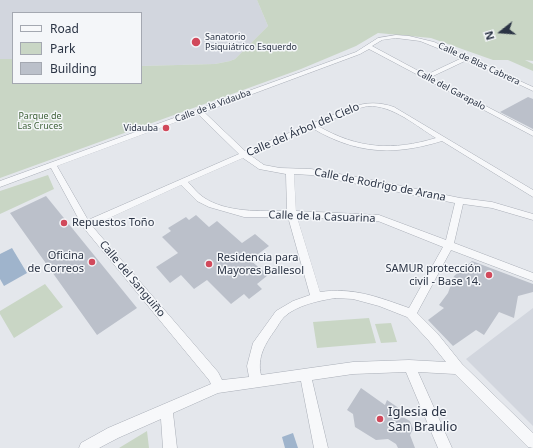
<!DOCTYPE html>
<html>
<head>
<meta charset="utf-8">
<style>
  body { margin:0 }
  #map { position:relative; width:533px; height:448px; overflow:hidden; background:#e4e7ec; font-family:"Noto Sans",sans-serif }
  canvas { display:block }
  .legend { position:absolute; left:12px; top:12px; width:130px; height:72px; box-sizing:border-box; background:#f4f6f9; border:1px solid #a4a8b1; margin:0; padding:5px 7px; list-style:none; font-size:12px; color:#2b3445 }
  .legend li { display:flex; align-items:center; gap:8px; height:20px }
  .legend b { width:20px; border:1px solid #a4a8b1 }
  .north { position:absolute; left:481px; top:12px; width:40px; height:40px; -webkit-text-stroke:3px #f4f6f9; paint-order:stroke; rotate:253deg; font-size:11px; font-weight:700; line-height:16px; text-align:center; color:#2b3445 }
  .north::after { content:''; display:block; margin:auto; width:14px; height:18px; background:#2b3445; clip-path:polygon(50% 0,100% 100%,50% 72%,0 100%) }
</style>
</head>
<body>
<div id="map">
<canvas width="533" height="448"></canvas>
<ul class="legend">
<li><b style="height:5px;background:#f7f8fa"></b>Road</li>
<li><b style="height:11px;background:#c9d6c5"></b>Park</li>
<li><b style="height:11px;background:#bbc0ca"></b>Building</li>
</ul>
<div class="north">N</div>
</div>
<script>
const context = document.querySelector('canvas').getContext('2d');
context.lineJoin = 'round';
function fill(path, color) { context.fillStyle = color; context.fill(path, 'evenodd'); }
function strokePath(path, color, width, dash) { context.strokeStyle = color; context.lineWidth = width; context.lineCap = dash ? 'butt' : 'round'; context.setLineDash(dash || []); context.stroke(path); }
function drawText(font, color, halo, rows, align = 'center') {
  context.font = font + ' "Noto Sans",sans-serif'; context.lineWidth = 3; context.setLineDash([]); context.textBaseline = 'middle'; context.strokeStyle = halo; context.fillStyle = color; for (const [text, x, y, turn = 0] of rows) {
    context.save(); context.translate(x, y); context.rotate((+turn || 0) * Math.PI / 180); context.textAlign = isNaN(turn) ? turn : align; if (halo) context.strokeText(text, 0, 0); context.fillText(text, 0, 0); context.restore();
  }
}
fill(new Path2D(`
  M0,0H257L268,26L235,59L230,61L215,64L141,66V13H13V59H0Z
  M533,308V426L466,359Z`), '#d2d6de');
fill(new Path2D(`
  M257,0H533V61L525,60L533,64V71L508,60H493L431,38L378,33L356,46L301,69L0,178V59H13V83H141V66L215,64L230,61L235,59L268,26Z
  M48,175L54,189L0,214V191Z
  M45,284L63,307L14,338L0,314V311Z
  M369,318L376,343L317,348L313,322Z
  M391,323L397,342L381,343L375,324Z
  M147,431L149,448H119Z`), '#c9d6c5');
fill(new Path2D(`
  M12,248L27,273L4,286L0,279V254Z
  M293,433L298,448H285L282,437Z`), '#9fb4cc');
fill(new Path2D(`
  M528,97L533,99V129L500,112Z
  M46,196L137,308L97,335L10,213Z
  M196,215L209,227L217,221L242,243L255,234L269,246L250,260L268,275L257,284L262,289L249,299L244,294L231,304L207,280L194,289L181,275L170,283L156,267L178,253L162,237L171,231L168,228L186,217L189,220Z
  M472,261L533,284V292L518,296L514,318L499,312L484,335L476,330L453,346L428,320L444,308L439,305L448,293L454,276Z
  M361,388L385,405L387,400L403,411L401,416L410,421L413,429L410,435L415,448H398L396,444L388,439L376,440L355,427L353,414L347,410Z`), '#bbc0ca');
const street = new Path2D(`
  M396,35L409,36L434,42L533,87V91L531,90L467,60L431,77L533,131V136L369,49L360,54L204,112L245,151L352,107C367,102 379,102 394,107L533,190V197L442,141C393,156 356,154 312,128L250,155L264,165L280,168L311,169L373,180L460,198L492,202L533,214V220L492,208L463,204L454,243L533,273V281L451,250L417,313L437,333L462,364L533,433V448L528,447L455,374L418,372L452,448H438L406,372L353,374L312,380L328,448H314L301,381L218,393L173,413L177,448H163L161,419L118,438L99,448H79L81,443L108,428L211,384L209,380L83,227L51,168L0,187V181L356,52L378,38ZM396,38L420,41L462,58L426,75L372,46L382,40ZM368,106C393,105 416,126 436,138C393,151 358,149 318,126L356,109ZM198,114L239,154L88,220L57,166ZM243,158L259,169L286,174L287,211C261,211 226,213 203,197C197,193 193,187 188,182ZM294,174L311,175L455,203L446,240L379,215L296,211ZM181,185L197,201L209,207L244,217H288L310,295L293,301L276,311L253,343L247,366L249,377L222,380L218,372L92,226ZM297,217L378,221L443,247L409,308C378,297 353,287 320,292ZM335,298L353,299L379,306L407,317L429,341L446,362L409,360L353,362L261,375C257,357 265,344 275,330C278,326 280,321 284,317C297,305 318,301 335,298Z`);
strokePath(street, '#a9aeb7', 1);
fill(street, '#f7f8fa');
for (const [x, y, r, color] of [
  [196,42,5,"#d1495b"],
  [166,128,4,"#d1495b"],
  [64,223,4,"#d1495b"],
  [92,262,4,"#d1495b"],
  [209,264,4,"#d1495b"],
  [489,275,4,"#d1495b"],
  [380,419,4,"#d1495b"]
]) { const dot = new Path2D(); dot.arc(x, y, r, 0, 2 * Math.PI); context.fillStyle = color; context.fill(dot); strokePath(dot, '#f4f6f9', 1.5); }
drawText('9px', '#2b3445', '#f4f6f9', [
  ["Sanatorio",205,37],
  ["Psiquiátrico Esquerdo",205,47],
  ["Vidauba",158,128,"right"]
], 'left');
drawText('9px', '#2b3445', '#f4f6f9', [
  ["Calle de Blas Cabrera",479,64,25],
  ["Calle del Garapalo",451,90,28],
  ["Calle de la Vidauba",213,106,-20]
]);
drawText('9px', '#3f6138', '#f4f6f9', [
  ["Parque de",40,116],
  ["Las Cruces",40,126]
]);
drawText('11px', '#2b3445', '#f4f6f9', [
  ["Calle del Árbol del Cielo",303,130,-23],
  ["Calle de Rodrigo de Arana",380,185,11],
  ["Calle de la Casuarina",322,217,2],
  ["Calle del Sanguiño",132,279,50]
]);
drawText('11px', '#2b3445', '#f4f6f9', [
  ["Repuestos Toño",72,223],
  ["Oficina",84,256,"right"],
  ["de Correos",84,269,"right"],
  ["Residencia para",217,258],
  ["Mayores Ballesol",217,271],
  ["SAMUR protección",481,269,"right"],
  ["civil - Base 14.",481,282,"right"]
], 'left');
drawText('13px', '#2b3445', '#f4f6f9', [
  ["Iglesia de",388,412],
  ["San Braulio",388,427]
], 'left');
</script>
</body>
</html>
